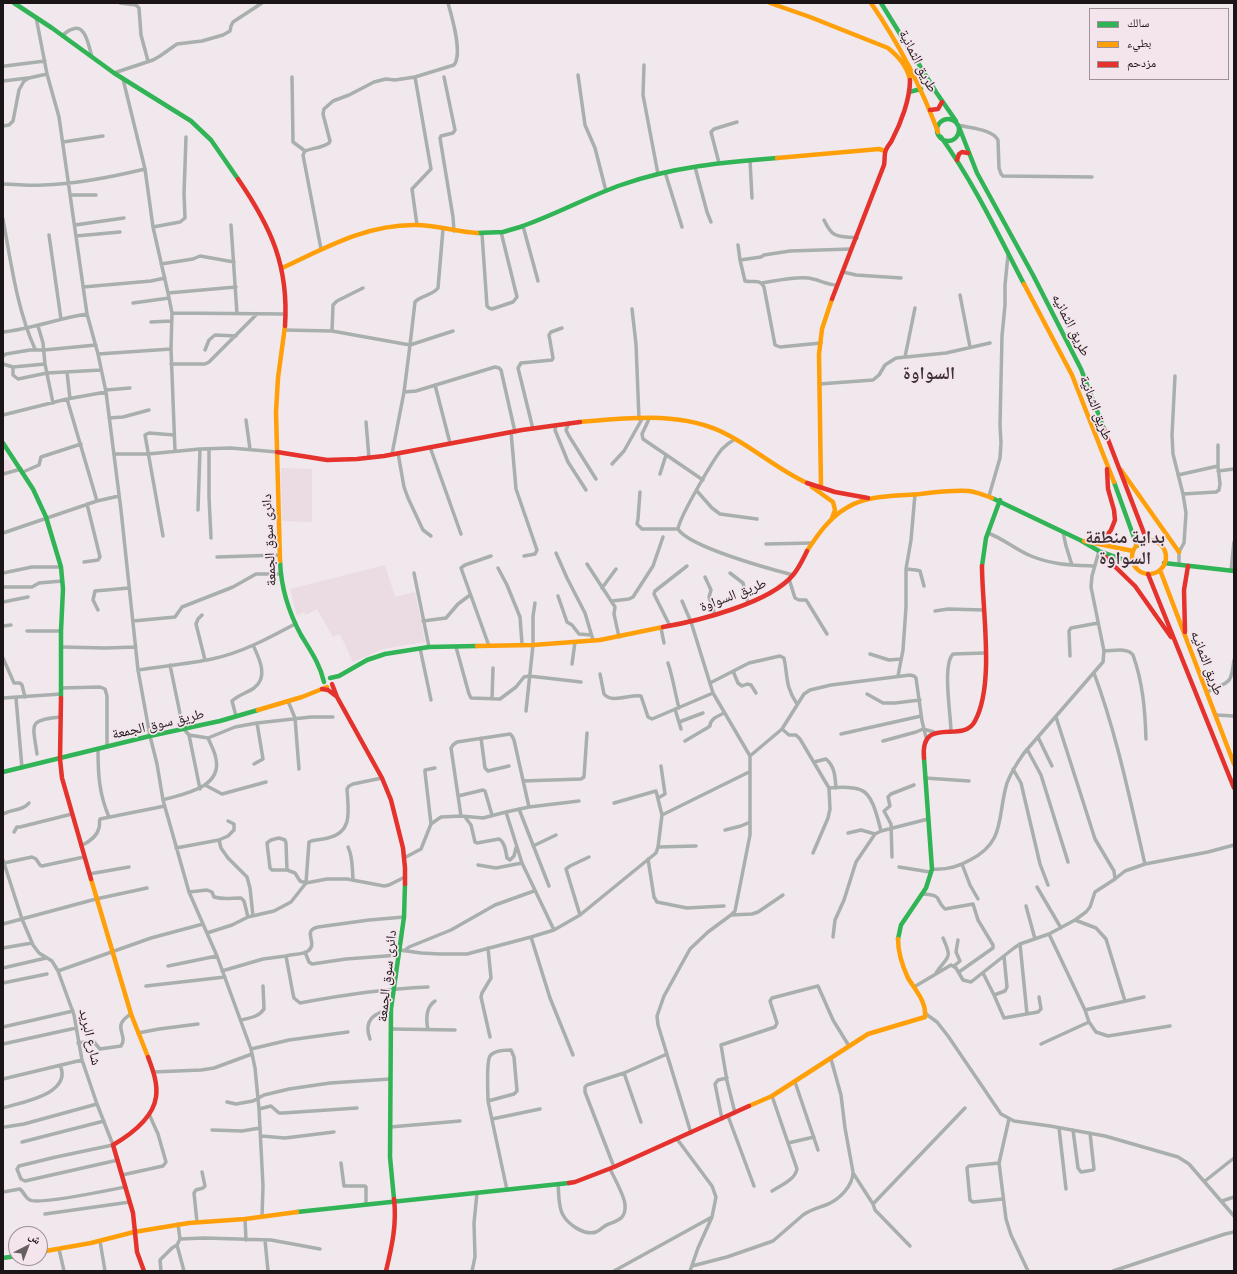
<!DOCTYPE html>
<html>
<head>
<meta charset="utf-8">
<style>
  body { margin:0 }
  #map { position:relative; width:1237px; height:1274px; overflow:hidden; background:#f0e8ec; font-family:"Public Sans","Noto Naskh Arabic",sans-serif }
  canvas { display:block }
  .frame { position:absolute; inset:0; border:4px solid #1b1518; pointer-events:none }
  .legend { position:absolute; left:1089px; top:8px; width:140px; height:72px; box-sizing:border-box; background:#f4e4eb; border:1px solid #9d9197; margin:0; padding:5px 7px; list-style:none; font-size:12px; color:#1b1518 }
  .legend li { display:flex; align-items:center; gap:8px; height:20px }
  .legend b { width:20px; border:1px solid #9d9197 }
  .north { position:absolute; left:8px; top:1226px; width:40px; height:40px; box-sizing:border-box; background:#f4e4eb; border:1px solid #9d9197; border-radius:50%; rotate:42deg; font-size:11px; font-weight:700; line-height:16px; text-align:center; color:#1b1518 }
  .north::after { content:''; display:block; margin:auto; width:14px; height:18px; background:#665f62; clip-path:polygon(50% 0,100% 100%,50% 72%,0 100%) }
</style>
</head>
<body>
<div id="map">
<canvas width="1237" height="1274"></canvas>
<div class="frame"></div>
<ul class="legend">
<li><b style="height:5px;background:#30b455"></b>سالك</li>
<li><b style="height:5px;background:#ff9f0a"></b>بطيء</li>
<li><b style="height:5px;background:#e5322d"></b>مزدحم</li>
</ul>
<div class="north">ش</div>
</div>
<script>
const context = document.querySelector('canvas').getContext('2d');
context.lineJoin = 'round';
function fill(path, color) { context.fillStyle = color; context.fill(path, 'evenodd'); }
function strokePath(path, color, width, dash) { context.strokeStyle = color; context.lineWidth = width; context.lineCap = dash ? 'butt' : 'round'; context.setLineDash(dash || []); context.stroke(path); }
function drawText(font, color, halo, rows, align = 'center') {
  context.font = font + ' "Public Sans","Noto Naskh Arabic",sans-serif'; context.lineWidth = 3.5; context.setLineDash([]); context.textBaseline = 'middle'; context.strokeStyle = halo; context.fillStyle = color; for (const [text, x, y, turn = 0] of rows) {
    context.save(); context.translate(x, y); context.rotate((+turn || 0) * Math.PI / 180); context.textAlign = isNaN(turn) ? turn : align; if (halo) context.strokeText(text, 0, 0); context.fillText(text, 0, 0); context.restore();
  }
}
fill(new Path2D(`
  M281,468L312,469V522L282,521Z
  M385,565L395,597L415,592L425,642L383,649L353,662L340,634L333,637L317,609L306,615L304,612L297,616L290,589Z`), '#ebdbe2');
fill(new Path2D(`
  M3,460H8L12,468L3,472Z`), '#f2dae5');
strokePath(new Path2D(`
  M120,3L136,5L139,8L141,35L148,61
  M36,17L47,74L59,117L87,314L98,354L106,392L121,510L138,670L150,736L157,764L163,800L189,892L217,956L251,1049L255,1068L259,1109L263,1186L262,1217
  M62,36C65,33 69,30 73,29C86,24 89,48 92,57
  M644,65L643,95L658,174
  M5,66L45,61
  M114,73L153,60L160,56L177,44L202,41L223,35L230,31L231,26L233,22L262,3
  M578,75L585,125L595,148L606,191
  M292,77L293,142L305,151
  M415,77L431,169L412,189L417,225
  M444,77L455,130L453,133L441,136L440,138L453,217L454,231
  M123,79L145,169L153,227L168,293L172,313L171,349L175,451
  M3,81L28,78
  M958,125C969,128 992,129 998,140L999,168L1001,174L1003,176L1092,177
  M3,126L9,125L13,121L19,90L24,81L29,78L47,74
  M63,142L103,136
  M750,160L752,198
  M719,163L711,132L714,129L737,122
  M695,167L707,212L711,222
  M665,172L682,227
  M3,184C16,184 30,186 43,185C78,184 112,177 145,169
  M71,195H96
  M3,219C11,263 17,309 35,349
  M824,220C833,239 837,236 857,238
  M75,225L124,218
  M231,225L237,314
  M523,226L538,281
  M153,227L180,222L185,218L184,194L186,137
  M443,229L438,288C432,296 421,295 415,302L410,345L453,331
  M482,234L487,306L489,308L492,309L513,302L517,297L501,232
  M49,235L61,319
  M76,236L120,232
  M738,245L740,260L745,281C753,283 759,278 764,287L775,345L780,347L821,343
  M321,249L303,155L305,151C312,148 322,148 329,143L330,141L323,114L324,109L333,101L349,95L374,82L386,79L395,80L415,77L454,65C463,54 452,17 448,3
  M740,260L761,257L764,255L790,251L851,249
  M161,264L193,259L200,256L234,262
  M843,272L856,275L901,278
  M762,283C775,281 801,275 813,279C822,281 828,285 837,285
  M83,287L151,281L165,278
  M168,293L236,287
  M960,295L970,347
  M133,303L169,298
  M632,309L636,344L639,419
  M172,313L285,314
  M151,322L171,321
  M284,330L332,331L410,345L404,392L416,391L495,367L499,368L501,370L515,432
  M332,331L333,305L337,301L363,288
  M3,332C32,329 59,318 87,314
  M205,350L209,340L215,335L236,336
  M98,354L171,349
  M3,356L6,354L30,350H44L96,345
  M905,357L915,308
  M3,364L13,367L45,364L43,343L38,326
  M45,364L53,403
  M171,364H205L209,362L257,314
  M13,367V375L18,379L47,373L101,370
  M67,372L70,399
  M1175,376L1172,435L1173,454L1183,494L1186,513L1184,543L1179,552V565
  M819,384L873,380L879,375L885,365L896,358L946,353L990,343
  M435,385L450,443
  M106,390L130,388
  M3,415L67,399L106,392
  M109,418L123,417L149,410
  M649,419L642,434L643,439L703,480
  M246,420L250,449
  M366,422L369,458
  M569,423L566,430L569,436L596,479
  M556,425L555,430L568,462L586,490
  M533,429L518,368L521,363L552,360L553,358L549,335L551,332L562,328
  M511,432L516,489L537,550L535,554L524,556
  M430,447L461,534
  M209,449V497L211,538
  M398,453L404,487L408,498L423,530L431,536
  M114,454H148L200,449L231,448L277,452
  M392,454L404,392
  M612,464L624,451L642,419
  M1218,471L1234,469
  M23,472L39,465L41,457L81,444
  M3,474L21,469
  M660,474L666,455
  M1178,475L1218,466
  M697,491L712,508L720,514L757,519
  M640,492L638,519L637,524L642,529H678
  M1183,494L1216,492L1219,490L1220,484L1218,466V445
  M989,496L1000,458L1001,443L1000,425L1002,336L1005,305V285L1008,255
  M97,501L119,496
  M198,510L200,449
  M678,529C689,547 770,569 793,575
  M678,529C680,516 713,460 722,449C726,445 730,442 735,439
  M1063,532L1066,546L1072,565
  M3,533L97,501L67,399
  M988,533C1004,539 1016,550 1031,556C1053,565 1071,565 1095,566
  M163,536L145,435L149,433L174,435
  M766,544L813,543
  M556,553L567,578L585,613L593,640
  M217,557L279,555
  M84,562L98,560L100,557L87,504
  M587,564L615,607L614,614L619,637
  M498,568L507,585L520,617L522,644
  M906,569L916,570L920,571L924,586
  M1231,571L1234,542
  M3,573L32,567H61
  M414,573L429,647
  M730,573L743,583L748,603
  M705,577L711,590L709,597L715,615
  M789,579L795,598L799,600H806L808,603L827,634
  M3,587H32L39,583L62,581
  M602,588L616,569
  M558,596L567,622L572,625L579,634L591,635
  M612,601L629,599L633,597L653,566L663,537
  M682,601L691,622L713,693L750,756V835L735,911L731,915L708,932L690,949L664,996L657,1016L658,1025L691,1133
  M3,602L28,597
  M98,610L93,600L95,591L129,588
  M935,611L948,609L984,610
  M202,615L198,619L196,624L205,660
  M133,621L175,617L182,607L233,587L256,574H281
  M423,621L446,618L458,604L470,595
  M3,626L11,625
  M670,626L654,594L655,591L687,566
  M661,628L664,643
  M27,631H61
  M489,646L461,568L465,565L491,556
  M62,647L105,648L136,647
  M456,647L469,694L471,698L500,699L516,687L524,677L529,676L581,682
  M420,648L431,700
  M1104,651C1113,651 1127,647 1133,655C1143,683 1145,710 1146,739
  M870,654L889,660L901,659
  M1070,656L1069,631L1071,628L1098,623
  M3,658L14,683H20L22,685L25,697
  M668,663C673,678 675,693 679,708
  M572,664L575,642
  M170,665L183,728L189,735L208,738
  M138,670C163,666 188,664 212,659C241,653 269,638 295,624
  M733,671L738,683L742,686L747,684L751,685L756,693
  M1094,673C1117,735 1130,800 1145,864
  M600,674L604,694C612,704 630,694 641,696L648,717L652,719L713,693
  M898,676L903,650L906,607V569L911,540L915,494
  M710,683L749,663L780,656L784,658C788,677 785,686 797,704
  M61,688L100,687L105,689L107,696V747
  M1207,692C1229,681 1231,686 1234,660
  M867,694L883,703H895L920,700
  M3,698L61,694
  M16,698L22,768
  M492,699L493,668
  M288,701L295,718L299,769
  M675,709L681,729
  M526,711L533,645V616L535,603
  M1216,715L1234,716
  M236,716L232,701C238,695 247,693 254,688C269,677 259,658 253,645
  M679,722L703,713
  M782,729L789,735H796L800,739L829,788L830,809L828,818L813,853
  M951,732C951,715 942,665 953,654L985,653
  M841,734L921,716
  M189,735L200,789
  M1038,737L1052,766
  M481,738L485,768L488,771L509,766
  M685,741L707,728L710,726C710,719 718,716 724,713
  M883,741L916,732L923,729L934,732
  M98,749C98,774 99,794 109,817
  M1027,749L1041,775L1068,862
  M37,754C33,724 27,720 61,717
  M750,756L782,729L804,694L810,690L831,685L910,675L914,676L916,678L922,721L926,737
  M814,762L826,759C835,767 835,776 836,788
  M254,764L263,759L257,723
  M1013,769L1021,783L1040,864L1048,885
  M925,778L969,781
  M523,781L581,779L584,777L587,733
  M205,785L222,794L266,782
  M829,788C839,787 851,786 861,790C873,794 878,820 881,831
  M458,796L483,790L485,791L492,815
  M658,798L665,794L661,766
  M163,800C183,794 222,788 216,759C215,752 211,745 208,738L235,727L257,723L311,717H333
  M614,803L656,791L662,815
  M519,809L549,886
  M506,812L529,807L579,801
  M3,814C11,809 23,811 29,803
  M461,816L451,748L453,745L457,742L510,734L512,736L514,740L529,807
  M465,817L471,825L475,842L477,843L499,839C505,842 506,852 507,858L510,860L514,856L516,848
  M431,824L425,772V770L435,768
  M725,830L741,826L750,822
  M14,832L17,827H20L72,814
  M848,833L861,830L875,834
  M279,838L285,840L286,843L287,870H272L270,868L267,843L271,840Z
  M219,840L228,836L234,830V824L228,821
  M81,846C89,842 97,837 99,828C100,825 99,822 100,819L165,806
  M533,846L556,835
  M348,847C353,857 352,867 353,879
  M658,847L696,846
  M176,848L219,840L221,848L228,858L247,877L250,888L253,916
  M892,857L891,824L884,811L890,806L888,797L891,794L914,785
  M404,858L421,849L431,824L441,817L461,816L483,818L506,812L522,863L554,930
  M648,859L654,897L657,902L687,908L724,906
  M3,860L22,919L33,945L39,953L52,961L58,971L74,1015L82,1060L97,1104L113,1145L56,1157L19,1166L17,1169L21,1179L25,1181L118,1160
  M4,863L32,857L36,859L40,865L42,866L84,857
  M962,864L970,885L978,899
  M478,865L496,868L522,863
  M899,867L930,872
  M932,869C945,870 958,867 970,860C1006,842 997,816 1007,783C1011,772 1017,763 1024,753L1103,662L1104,651L1091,587L1092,576L1099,551
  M287,870L295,873L300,881L306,883L327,879H347L384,886L389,885L405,877
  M89,874L129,867
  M1115,879L1125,871L1145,864L1208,852L1234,845
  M1037,887L1061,928
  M189,892L207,890L212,892L214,897C224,900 231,898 241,898L244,901L248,917
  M922,894C944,895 934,899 945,909L973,904L978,920L993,945V948L959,972
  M1026,906L1035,939
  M580,915L566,869L570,866L589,857
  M731,915L752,914L758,912L783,895
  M404,917L369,920L318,927C301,931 319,943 308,951C303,955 292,954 286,956L293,994L294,998L300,1003C342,995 385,989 428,987
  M1075,920L1096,928L1106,939L1125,1001
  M3,924L96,899L147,888
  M207,933L232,925L248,917L274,911L291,902L306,883L309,842C315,839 322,840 328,838C354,832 348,809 347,789L349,786L353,784L382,778
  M1049,934L1085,1010L1089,1022L1096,1032L1108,1036L1170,1026
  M531,937L550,998L573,1055
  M833,937L835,920L844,900L856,862L875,834L881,831L928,819
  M1020,944L1027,1014
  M3,948L32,943
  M488,948L491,978L482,993L481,997L490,1037
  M400,950L421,953L440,954H467L531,937L554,930L580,915L656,853L658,847L662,815L749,772
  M404,951L409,947L451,930L495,905L534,891
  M305,952L309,962L312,964L346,959L399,955
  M168,966L217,956
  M954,966L960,961L956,952L958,940
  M3,968L46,958
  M58,971L151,938L203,924
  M222,971L263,959L286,956
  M936,973C948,955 953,960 943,938
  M983,973L994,995L1004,1018L1038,1012L1041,1009L1039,997
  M3,983L47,974
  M146,986L225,977
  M914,987L951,965L956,968L963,980L971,982L1014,948L1020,944L1049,934L1075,920L1086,912L1090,907L1095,892L1115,879L1114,871L1095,839L1056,717
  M994,995L1005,991L1007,987L1004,956
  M1085,1010L1144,997
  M926,1014L937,1022L948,1036L1001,1114L1014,1121L1050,1126L1105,1136L1178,1157L1189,1164L1234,1216
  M241,1020C249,1018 259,1017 264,1009L263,986
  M3,1027L73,1011
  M392,1029L455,1030
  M428,1030C426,1020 426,1007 435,1001
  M138,1033L159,1029L198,1024
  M370,1039C363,1020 374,1013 391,1009
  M78,1043L93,1041L100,1049L121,1046C129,1034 110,1027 131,1014
  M3,1044L76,1028
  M1041,1044L1089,1022
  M251,1049L289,1040L348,1032
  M153,1072L201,1070L214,1068L252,1054
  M624,1073L641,1122
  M3,1079L82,1060
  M795,1082L818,1150
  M488,1101L514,1094L517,1091L514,1057L511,1050C505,1050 494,1050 490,1056C486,1062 488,1092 488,1101L507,1190
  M227,1102L236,1104L253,1101L264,1095L289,1089L330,1083L390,1079
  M3,1108C22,1102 73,1094 60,1065
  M259,1109L271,1106L279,1113H283L357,1108
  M735,1113L727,1081L721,1045L775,1027L777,1023L770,1001L772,998L818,986L833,1020L849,1046
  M728,1116L754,1186
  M492,1119L540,1109
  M722,1119L715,1084L718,1080L727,1078
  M1009,1119L999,1163L1006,1219L1011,1235L1028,1271
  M5,1127L24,1124L97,1104
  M390,1127L460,1121
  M1059,1128L1066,1189
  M212,1130L242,1131L260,1128
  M1073,1130L1078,1168L1081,1172L1093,1170L1094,1169L1090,1133
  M261,1136L285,1138L334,1132
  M677,1139L712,1186L716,1197L712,1217L698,1248L690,1271
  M22,1142L104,1121
  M788,1143L814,1137
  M341,1163L344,1186H365L366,1187V1205
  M999,1163L969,1166L967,1168L970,1200L973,1202L1003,1199
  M614,1167L585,1092V1087L587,1085L624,1073L667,1054
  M853,1173L873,1204L875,1210L910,1246
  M122,1175L163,1166L166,1162L158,1134L149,1114
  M1205,1181L1234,1158
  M558,1184C559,1193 558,1207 563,1215C568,1224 584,1236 596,1232C601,1230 604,1225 609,1224C619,1220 626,1218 625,1205C625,1197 614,1177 610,1169
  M772,1191C781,1185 795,1180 797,1169L772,1096
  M3,1192L20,1189C24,1192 25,1198 30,1200C39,1205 110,1190 125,1187
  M1222,1201L1234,1197
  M873,1204L965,1108
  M45,1214L130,1202
  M245,1219L246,1240
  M197,1222L194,1193L196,1190L203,1188L205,1186L202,1172
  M178,1224L180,1239L204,1238L271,1240L320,1249
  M180,1239L177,1245L184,1271
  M265,1240L268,1271
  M100,1241L105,1271
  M59,1249L64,1271
  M692,1266L727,1257L773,1241L803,1215C810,1210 818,1208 826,1205C839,1200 853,1186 853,1172L845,1128L841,1095L831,1059
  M161,1271L160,1260L172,1248L177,1245
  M472,1271L475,1257L474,1223L477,1193
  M614,1271L712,1217
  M1113,1271L1225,1234L1234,1232`), '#a8afac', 3.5);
strokePath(new Path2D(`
  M14,3L52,28L114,73L191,121L211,140L238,179
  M881,3L936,92L956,121
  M909,92L921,89
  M937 130a11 11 0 1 1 22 0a11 11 0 1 1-22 0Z
  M959,127L977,173L1033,275L1081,369L1104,429
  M941,137C974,183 998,234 1024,284
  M477,233L503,232L520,227C555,215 587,197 621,185C671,167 725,162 777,158
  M3,443L33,489L46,517L61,567L63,589L61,631V698
  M1114,482L1137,546
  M992,498L1080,540L1099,551L1133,563
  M280,561C281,588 288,611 301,635C310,650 320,664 324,682
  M1164,563L1234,571
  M982,566L986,538L1000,500
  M330,678L339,676L367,660L385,654L429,647L477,646
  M3,772L150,736L220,721L258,710
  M898,939L901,925L926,888L932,869L924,758
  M394,1199L390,1157L391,1009L404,917L405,884
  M297,1212L569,1183
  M3,1258L16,1256`), '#30b455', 4.5);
strokePath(new Path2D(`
  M770,3L810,17L888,48C899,57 907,66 910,80
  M871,3C899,44 921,86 938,132
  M777,158L879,149L885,151
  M282,268C325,248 367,224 416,225C436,225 457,232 477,233
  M1024,284L1072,375L1114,482
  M580,422C628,418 682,411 726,434C754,448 778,470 807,483
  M1121,470L1179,552
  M812,487L833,502L835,510L832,518
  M821,488L819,354L822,329L832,299
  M1132 557a17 17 0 1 1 34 0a17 17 0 1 1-34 0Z
  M1084,541L1133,551
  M807,551C818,534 830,517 848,507C868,495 897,496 920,494C936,492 952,490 969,491C977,492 984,495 992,498
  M280,561L276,412L278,378L285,326
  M1160,570L1234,764
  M477,646L533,645L600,640L663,627
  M258,710L302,697L327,687
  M91,879L131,1014L148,1057
  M749,1106L772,1096L868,1034L925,1017C927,1002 915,990 908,978C902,965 898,953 898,939
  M40,1252L91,1243L134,1232L189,1223L245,1219L297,1212`), '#ff9f0a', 4.5);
strokePath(new Path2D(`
  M930,110L938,109L942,102
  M957,160L959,154L962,152L968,153
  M238,179C271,227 289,266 285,326
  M832,299L884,165C885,161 884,153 886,150C887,146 891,143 892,140C901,123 910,99 910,80
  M1104,429L1147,541
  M277,452L327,460L357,459L384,456L522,430L580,422
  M807,483L835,492L868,498
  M1101,543L1111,530L1115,520L1114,510L1108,489L1107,469
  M1102,554L1135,586L1171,637
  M1148,574L1234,788
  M663,627C698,621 770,603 793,575C799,568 803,559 807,551
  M1185,632L1184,590L1188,566
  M332,684L337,697L382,778L391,800L403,848L405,868V884
  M322,689L328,690L336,696
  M61,698L60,759L62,778L91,879
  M924,758C920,714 963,745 975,721C995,684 982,609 982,566
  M569,1183L575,1182L614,1167L749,1106
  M144,1271L137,1252L133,1213L113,1145C130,1135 153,1118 156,1097C158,1084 153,1070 148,1057
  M386,1271C392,1246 397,1224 394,1199`), '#e5322d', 4.5);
drawText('14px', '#1b1518', '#f4e4eb', [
  ["طريق الثمانية",918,61,63],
  ["طريق الثمانيه",1071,325,63],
  ["طريق الثمانية",1096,408,69],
  ["دائرى سوق الجمعة",269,540,-93],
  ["طريق السواوة",733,595,-21],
  ["طريق الثمانيه",1207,663,69],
  ["طريق سوق الجمعة",158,724,-13],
  ["دائرى سوق الجمعة",387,976,-84],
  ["شارع البريد",90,1037,77]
]);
drawText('bold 18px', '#3d3137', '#f4e4eb', [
  ["السواوة",929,373],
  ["بداية منطقة",1125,537],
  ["السواوة",1125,558]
]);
</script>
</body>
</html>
